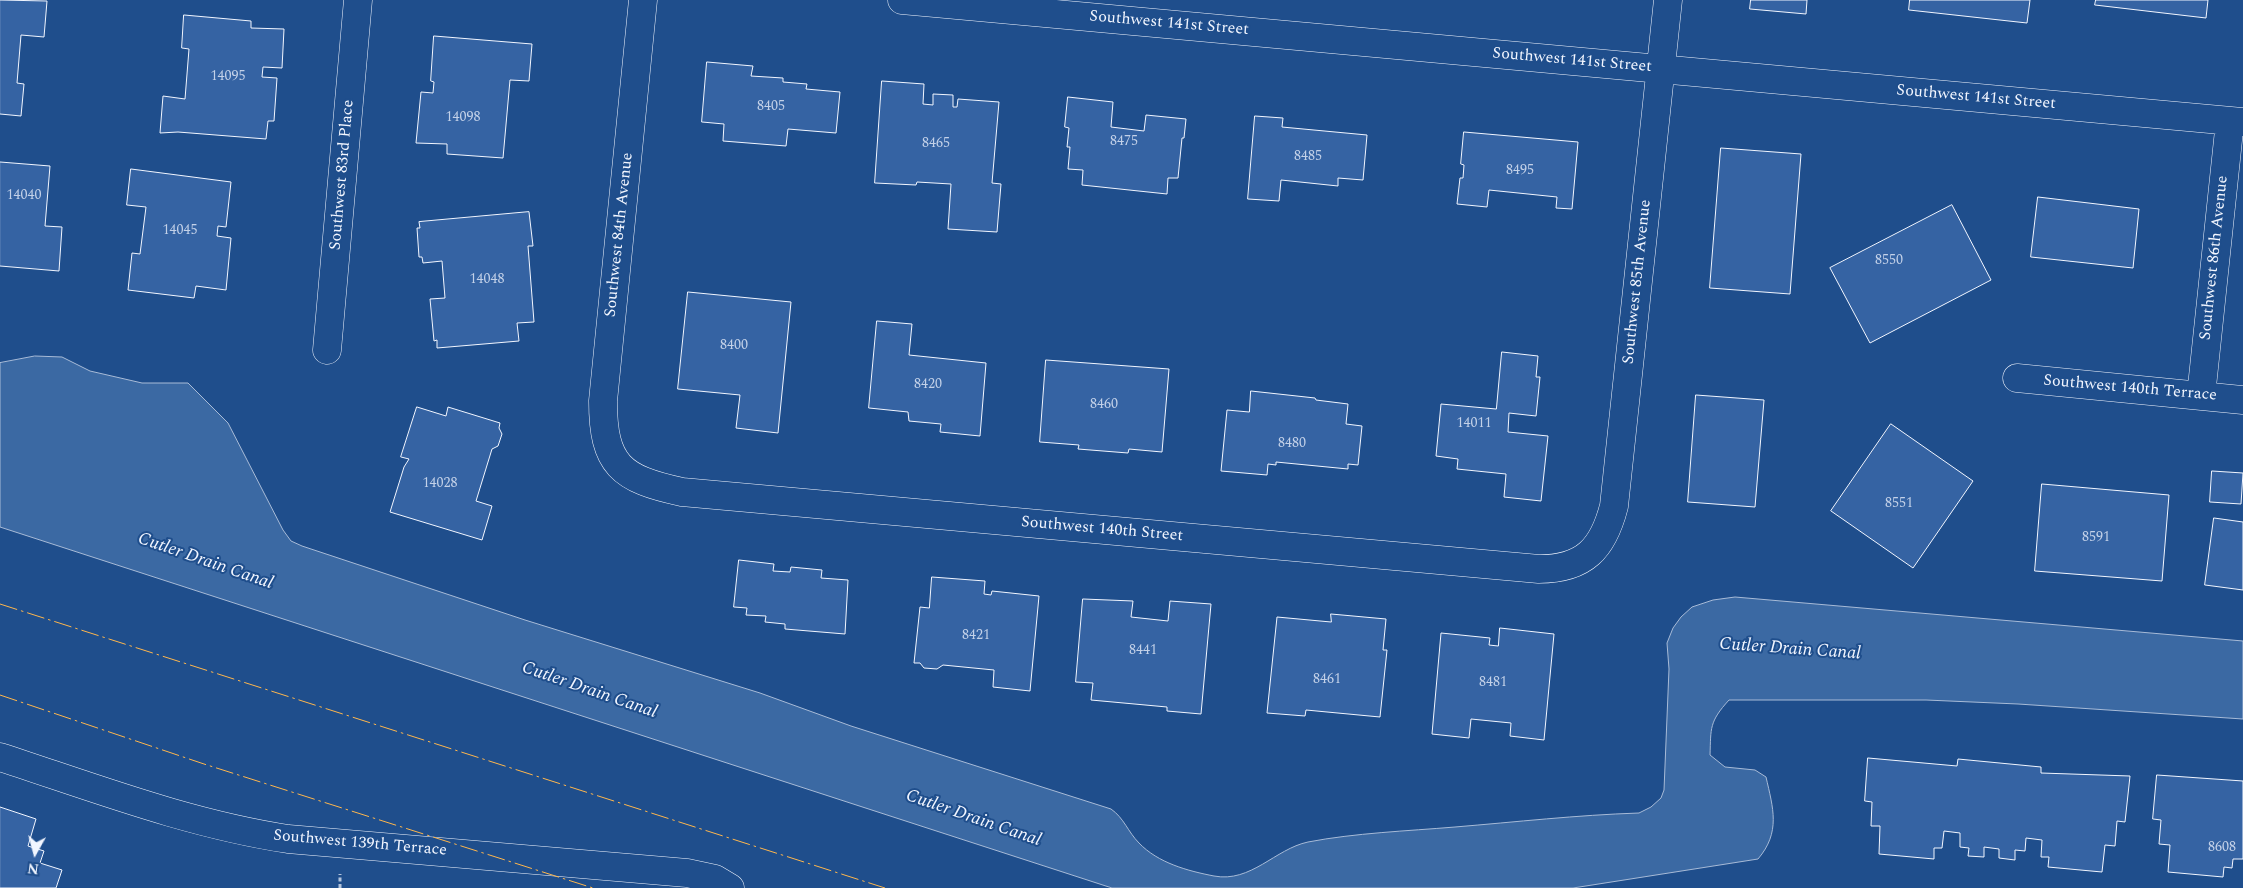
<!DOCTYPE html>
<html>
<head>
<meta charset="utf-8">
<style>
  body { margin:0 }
  #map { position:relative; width:2243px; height:888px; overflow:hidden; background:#1f4e8c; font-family:Spectral,serif }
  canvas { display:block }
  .north { position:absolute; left:10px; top:828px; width:50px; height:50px; -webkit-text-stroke:4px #1f4e8c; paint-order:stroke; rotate:187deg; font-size:14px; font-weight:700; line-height:20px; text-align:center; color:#f2f6ff }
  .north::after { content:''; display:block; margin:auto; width:18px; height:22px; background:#f2f6ff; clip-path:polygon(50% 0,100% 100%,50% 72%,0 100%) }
</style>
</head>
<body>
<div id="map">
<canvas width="2243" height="888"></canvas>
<div class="north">N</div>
</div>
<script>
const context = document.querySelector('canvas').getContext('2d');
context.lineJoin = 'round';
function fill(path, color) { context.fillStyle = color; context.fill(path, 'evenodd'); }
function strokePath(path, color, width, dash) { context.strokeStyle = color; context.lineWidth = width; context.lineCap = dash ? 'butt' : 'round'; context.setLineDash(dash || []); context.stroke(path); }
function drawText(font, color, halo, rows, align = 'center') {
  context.font = font + ' Spectral,serif'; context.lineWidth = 4; context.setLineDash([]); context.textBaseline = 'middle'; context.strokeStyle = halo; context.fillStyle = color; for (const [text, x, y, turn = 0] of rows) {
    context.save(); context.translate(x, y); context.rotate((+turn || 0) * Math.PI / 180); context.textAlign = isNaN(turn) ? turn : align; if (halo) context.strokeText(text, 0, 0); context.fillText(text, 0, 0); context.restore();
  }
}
const water = new Path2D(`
  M35,356L62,357L90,371L142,383H188L228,423L283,530L291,541L302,546L525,620L760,693L851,726L1111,809C1124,818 1128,832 1139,843C1158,863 1188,871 1214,876C1251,883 1275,849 1308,842C1355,833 1407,831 1455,827C1516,822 1577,815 1639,813L1651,807L1661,798L1664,790L1669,669L1667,643L1673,628L1681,617L1692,607L1713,600L1735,597L2243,641V719L2018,704L1926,700H1729C1709,722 1711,728 1710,755L1725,767L1755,770L1766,777C1773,808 1781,832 1758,859L1573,888H1112L0,527V363Z`);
fill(water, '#3b69a3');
strokePath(water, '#a8bbd7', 1);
const building = new Path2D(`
  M0,0L47,1L44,37L21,35L17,83L24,84L21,116L0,114Z
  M1751,0H1807L1806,14L1750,9Z
  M1910,0H2030L2027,23L1909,10Z
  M2096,0H2208L2206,18L2095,5Z
  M184,15L251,21V28L284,29L282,68L263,67L262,77L277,78L274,121H268L266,139L178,132L160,133L163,96L185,99L189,49L182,48Z
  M434,36L532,44L529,81L510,80L503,158L447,154V144L416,143L421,92L433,93L434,82L431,81Z
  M707,62L753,66L751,76L783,78V82L807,84L806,89L840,92L836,133L788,129L786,146L723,141L724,124L702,122Z
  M882,81L924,84L923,104L933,105V94L953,95V107H957L958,99L999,102L992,183L1001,184L997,232L948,229L951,184L917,182L916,185L875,183Z
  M1068,97L1113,102L1111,127L1144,131L1146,115L1186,119L1184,138H1182L1178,178H1168L1167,194L1082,185L1083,170L1068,169L1070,147H1067L1069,128L1065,127Z
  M1255,116L1283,118L1282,127L1367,135L1363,180L1338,178V186L1281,180L1279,201L1248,199Z
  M1464,132L1578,142L1572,209L1556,208L1557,197L1489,190L1487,207L1457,204L1460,178H1463L1464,165L1461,164Z
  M1721,148L1801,154L1790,294L1710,288Z
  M0,162L50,166L45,226L62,227L59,271L0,266Z
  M131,169L231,182L226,227L218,226L217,236L231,238L226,290L196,286L194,298L128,290L132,253L140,254L146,207L127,205Z
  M2038,197L2139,209L2133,268L2031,257Z
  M1952,205L1991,280L1870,343L1830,268Z
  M529,212L533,246H528L534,322L517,323L519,341L437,348V340L434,341L430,299L445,298L442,261L423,263L422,257H419L417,228H420L419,222Z
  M688,292L791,302L778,433L736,428L740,395L678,389Z
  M877,321L912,324L909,355L986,363L980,436L940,432L941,424L909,421L908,412L869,408Z
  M1502,352L1538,356L1536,377H1540L1536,416L1509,413L1508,432L1548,436L1541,501L1504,497L1506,474L1457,469L1458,459L1436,456L1441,404L1496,409Z
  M1046,360L1169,369L1162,452L1129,449L1128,453L1078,449L1079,445L1040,442Z
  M1251,391L1315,398L1316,400L1348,404L1346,424L1362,426L1358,465L1348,464V469L1276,462V465L1268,464L1267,475L1221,471L1227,410L1249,412Z
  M1696,395L1764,400L1755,507L1688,502Z
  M417,407L446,416L448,407L500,423L499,428L502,434L498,446L492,449L476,501L492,506L482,540L390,512L404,467L409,459L401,457Z
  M1891,424L1973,481L1913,568L1831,511Z
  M2212,471L2243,473L2241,504L2210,502Z
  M2042,484L2169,495L2162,581L2035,571Z
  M2214,518L2243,522V590L2205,585Z
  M739,560L774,564L773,571L790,572L791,567L822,570L821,578L848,580L845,634L785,629V624L765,622L766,616L746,615L747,608L734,607Z
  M932,577L985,581L984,594L991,595L992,591L1039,596L1030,691L993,687L994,670L943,665L937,669L924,668L920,663H914L920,607L929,608Z
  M1083,599L1133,601L1131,617L1168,621L1170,601L1211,604L1201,714L1167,711V707L1091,700L1093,683L1076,682Z
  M1331,614L1386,619L1383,650H1387L1380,717L1306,710L1305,716L1267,713L1277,617L1331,622Z
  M1500,628L1554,634L1544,740L1510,736L1511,723L1471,719L1469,738L1432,734L1441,633L1490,638L1489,645L1498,646Z
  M1868,758L1957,766L1958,759L2041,767V773L2130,776L2125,822L2117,821L2115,846L2105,845L2102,872L2048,867L2049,857H2041L2042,840L2026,838L2025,851L2015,850V860L1999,858V849L1984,847V857L1968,856L1969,848L1960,847V833L1944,831L1942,848H1934V859L1879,854L1880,826H1871L1872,802L1865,801Z
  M2157,775L2243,781V859H2233L2232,868L2224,867L2223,877L2168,872L2170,845L2159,844L2161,820L2153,819Z
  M0,807L36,819L28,846L44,851L40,863L62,870L56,888H0Z`);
fill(building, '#3563a3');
strokePath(building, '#f2f6ff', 1);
const street = new Path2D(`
  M643,0L603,401C603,465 621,479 682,492L1539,569C1584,569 1603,549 1614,506L1668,0
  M902,0L2243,122
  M327,350L358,0
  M2017,378L2243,400
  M2201,396L2230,121
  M0,757C95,788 189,824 288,839L687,873L715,879L730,888`);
strokePath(street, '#f2f6ff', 29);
strokePath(new Path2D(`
  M340,888V874`), '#b3c4dc', 3, [4, 2.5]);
strokePath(street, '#1f4e8c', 28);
strokePath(new Path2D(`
  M0,604L885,888
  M0,695L204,764L593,888`), '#ffb74d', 1, [18, 4, 2.5, 4]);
drawText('14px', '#c3d1e8', null, [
  ["14095",228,77],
  ["8405",771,107],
  ["14098",463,118],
  ["8475",1124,142],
  ["8465",936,144],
  ["8485",1308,157],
  ["8495",1520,171],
  ["14040",24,196],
  ["14045",180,231],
  ["8550",1889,261],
  ["14048",487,280],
  ["8400",734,346],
  ["8420",928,385],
  ["8460",1104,405],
  ["14011",1474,424],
  ["8480",1292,444],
  ["14028",440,484],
  ["8551",1899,504],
  ["8591",2096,538],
  ["8421",976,636],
  ["8441",1143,651],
  ["8461",1327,680],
  ["8481",1493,683],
  ["8608",2222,848]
]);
drawText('16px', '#f2f6ff', '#1f4e8c', [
  ["Southwest 141st Street",1169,24,5],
  ["Southwest 141st Street",1572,61,5],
  ["Southwest 141st Street",1976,98,5],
  ["Southwest 83rd Place",343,175,-85],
  ["Southwest 84th Avenue",620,235,-84],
  ["Southwest 86th Avenue",2215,258,-84],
  ["Southwest 85th Avenue",1638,282,-84],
  ["Southwest 140th Terrace",2130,389,5],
  ["Southwest 140th Street",1102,530,5],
  ["Southwest 139th Terrace",360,844,5]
]);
drawText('italic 18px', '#f2f6ff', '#1f4e8c', [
  ["Cutler Drain Canal",205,562,19],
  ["Cutler Drain Canal",1790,650,4],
  ["Cutler Drain Canal",589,691,19],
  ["Cutler Drain Canal",973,819,19]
]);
</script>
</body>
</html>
